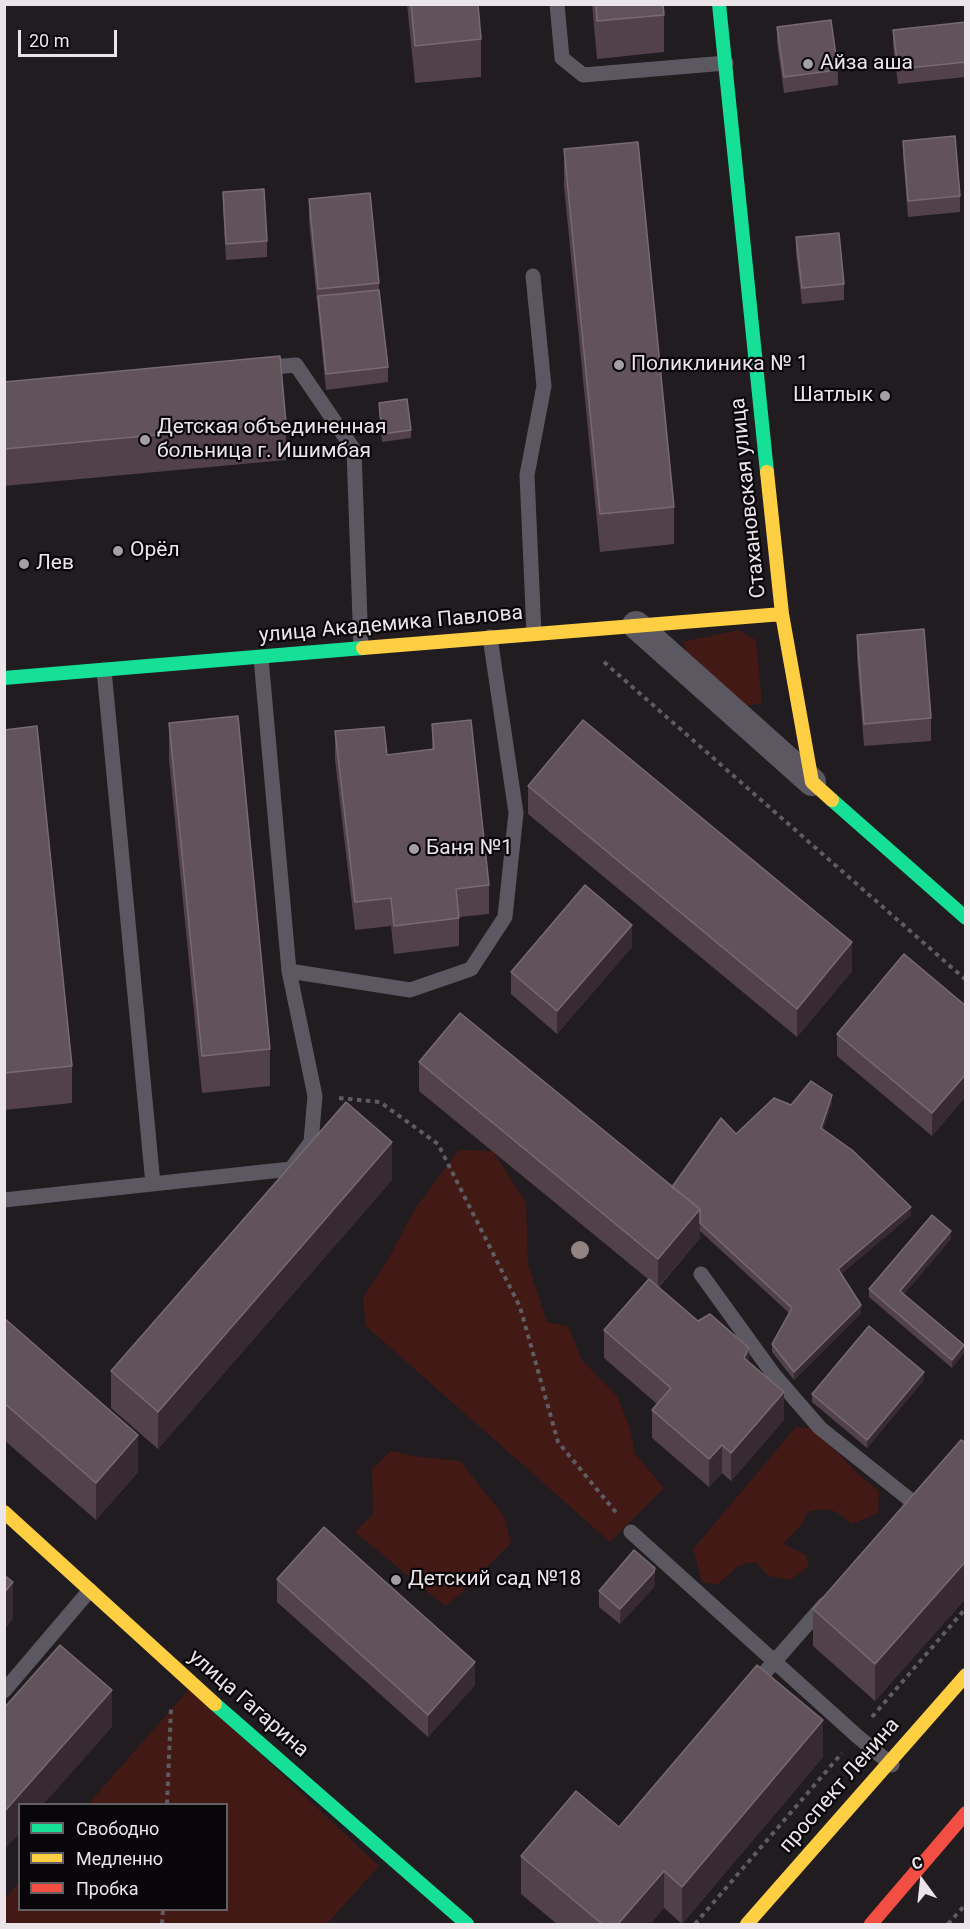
<!DOCTYPE html>
<html>
<head>
<meta charset="utf-8">
<style>
  body { margin:0 }
  #map { position:relative; width:970px; height:1929px; overflow:hidden; background:#201c20; font-family:Roboto,sans-serif }
  canvas { display:block }
  .frame { position:absolute; inset:0; border:6px solid #ebe5ea; pointer-events:none }
  .legend { position:absolute; left:18px; top:1803px; width:210px; height:108px; box-sizing:border-box; background:#090609; border:2px solid #635f63; margin:0; padding:8px 10px; list-style:none; font-size:18px; color:#ebe5ea }
  .legend li { display:flex; align-items:center; gap:12px; height:30px }
  .legend b { width:30px; border:2px solid #635f63 }
  .north { position:absolute; left:892px; top:1851px; width:60px; height:60px; -webkit-text-stroke:4px #090609; paint-order:stroke; rotate:345deg; font-size:16px; font-weight:700; line-height:24px; text-align:center; color:#ebe5ea }
  .north::after { content:''; display:block; margin:auto; width:21px; height:27px; background:#ebe5ea; clip-path:polygon(50% 0,100% 100%,50% 72%,0 100%) }
  .scale { position:absolute; left:18px; top:30px; width:99px; height:27px; box-sizing:border-box; border:3px solid #ebe5ea; border-top:0; padding-left:8px; font-size:18px; line-height:21px; white-space:nowrap; color:#ebe5ea; -webkit-text-stroke:4px #090609; paint-order:stroke }
</style>
</head>
<body>
<div id="map">
<canvas width="970" height="1929"></canvas>
<div class="frame"></div>
<ul class="legend">
<li><b style="height:8px;background:#16e098"></b>Свободно</li>
<li><b style="height:8px;background:#ffcf43"></b>Медленно</li>
<li><b style="height:8px;background:#f24e42"></b>Пробка</li>
</ul>
<div class="north">С</div>
<div class="scale">20 m</div>
</div>
<script>
const context = document.querySelector('canvas').getContext('2d');
context.lineJoin = 'round';
function fill(path, color) { context.fillStyle = color; context.fill(path, 'evenodd'); }
function strokePath(path, color, width, dash) { context.strokeStyle = color; context.lineWidth = width; context.lineCap = dash ? 'butt' : 'round'; context.setLineDash(dash || []); context.stroke(path); }
function drawText(font, color, halo, rows, align = 'center') {
  context.font = font + ' Roboto,sans-serif'; context.lineWidth = 4.5; context.setLineDash([]); context.textBaseline = 'middle'; context.strokeStyle = halo; context.fillStyle = color; for (const [text, x, y, turn = 0] of rows) {
    context.save(); context.translate(x, y); context.rotate((+turn || 0) * Math.PI / 180); context.textAlign = isNaN(turn) ? turn : align; if (halo) context.strokeText(text, 0, 0); context.fillText(text, 0, 0); context.restore();
  }
}
fill(new Path2D(`
  M738,630L756,640L762,703L741,707L688,657L683,642Z
  M459,1150L493,1151L526,1203L528,1264L547,1322L568,1326L582,1360L617,1396L630,1428L635,1454L664,1488L610,1542L366,1326L363,1298L389,1258L414,1210Z
  M796,1427L815,1429L857,1473L879,1491L878,1513L852,1524C835,1510 830,1506 808,1512L801,1525L783,1544L806,1555L809,1566L790,1580L768,1576L756,1562L739,1565L717,1585L702,1582L693,1549Z
  M391,1451L419,1457L460,1461L504,1516L511,1543L459,1595L445,1606L355,1532L373,1514L372,1469Z
  M190,1688L379,1866L327,1924H5V1899L19,1882L20,1910H226V1804H88Z`), '#431915');
strokePath(new Path2D(`
  M604,662L966,980
  M339,1098L380,1102L438,1144L520,1307L558,1442L618,1515
  M872,1717L966,1608
  M167,1804L171,1709
  M162,1924L163,1910
  M695,1924L842,1753
  M948,1924L966,1904`), '#5e5b61', 4, [4.5, 4.5]);
strokePath(new Path2D(`
  M557,4L562,58L583,75L726,63
  M533,276L544,386L527,475L534,633
  M262,368L296,365L354,450L361,648
  M104,670L153,1184
  M289,971L410,990L471,969L505,917L516,813L490,637
  M4,1200L291,1169L311,1142L315,1096L289,971L261,658
  M701,1274L774,1375L820,1428L914,1503
  M631,1532L857,1736L892,1765
  M752,1687L825,1604
  M4,1691L90,1590`), '#5c5861', 15);
strokePath(new Path2D(`
  M636,625L812,782`), '#5c5861', 28);
strokePath(new Path2D(`
  M719,4L767,472
  M4,678L363,648
  M832,800L966,918
  M215,1704L467,1924`), '#16e098', 14);
strokePath(new Path2D(`
  M767,472L782,614L812,782L832,800
  M363,648L782,614
  M4,1512L215,1704
  M747,1924L966,1675`), '#ffcf43', 14);
strokePath(new Path2D(`
  M871,1924L966,1813`), '#f24e42', 14);
context.fillStyle = '#938484';
for (const [x, y] of [
  [580,1250]
]) { context.beginPath(); context.arc(x, y, 9, 0, 2 * Math.PI); context.fill(); }
fill(new Path2D(`
  M407,4H478L481,39V77L415,83Z
  M592,4H663L664,15V52L597,59Z
  M966,22V77L898,84L893,45V30Z
  M777,27L838,70V85L784,93L777,43Z
  M903,141L960,196V212L908,217L903,156Z
  M564,149L674,507V544L600,552L564,186Z
  M223,192L267,241V257L226,260L223,207Z
  M309,199L379,283V290L388,367V382L326,390L309,222Z
  M796,237L844,284V300L802,304L796,253Z
  M4,382L286,423V460L4,486Z
  M379,403L411,430V438L382,442L379,411Z
  M857,635L931,718V741L864,746L857,657Z
  M169,723L270,1049V1086L202,1093L169,760Z
  M432,724L489,885V914L459,917V946L394,954L391,926L355,930L335,760V731L387,755L432,750Z
  M4,730L72,1066V1103L4,1110Z
  M528,786L852,971L797,1037L528,814Z
  M632,947L557,1034L511,994V972Z
  M966,1006V1096L932,1136L837,1056V1034Z
  M419,1062L672,1187L736,1134L791,1105L832,1103L823,1129L911,1215L841,1274L861,1313L794,1380L772,1352V1344L789,1313L700,1231V1238L659,1287L698,1321L749,1362L784,1420L731,1481L722,1473L709,1487L652,1438V1410L657,1404L604,1358V1330L648,1279L419,1091Z
  M392,1180L158,1449L111,1408V1371Z
  M951,1239L904,1294L964,1353L952,1368L869,1297V1289Z
  M4,1318L138,1472L96,1520L4,1440Z
  M924,1380L867,1448L812,1402V1394Z
  M966,1443V1598L875,1701L813,1646V1609Z
  M277,1579L475,1685L428,1737L277,1602Z
  M655,1584L654,1587L620,1624L599,1607V1591Z
  M823,1757L682,1924L664,1908L650,1924H557L521,1894V1856L619,1827Z`), '#524149');
fill(new Path2D(`
  M632,925V947L557,1034V1011Z
  M852,942V971L797,1037V1009Z
  M966,1074V1096L932,1136V1113Z
  M832,1095V1103L821,1136V1128Z
  M392,1142V1180L158,1449V1412Z
  M911,1207V1215L838,1277V1269Z
  M700,1209V1238L658,1287V1259Z
  M951,1231V1239L900,1299V1291Z
  M861,1305V1313L794,1380V1372Z
  M964,1345V1353L952,1368V1360Z
  M749,1348V1376L744,1358Z
  M924,1372V1380L867,1448V1440Z
  M784,1392V1420L731,1481V1453Z
  M138,1435V1472L96,1520V1483Z
  M722,1445V1473L709,1487V1459Z
  M966,1561V1598L875,1701V1664Z
  M655,1568V1584L654,1587L620,1624V1609Z
  M13,1582V1619L4,1630V1593Z
  M475,1662V1685L428,1737V1715Z
  M112,1690V1727L44,1804H20V1833L4,1850V1812Z
  M823,1720V1757L682,1924V1887Z
  M664,1871V1908L650,1924H618Z`), '#372b31');
const building = new Path2D(`
  M411,4H478L481,39L415,46Z
  M596,4H663L664,15L597,21Z
  M831,20L838,70L784,77L777,27Z
  M966,22V62L898,69L893,30Z
  M955,136L960,196L908,201L903,141Z
  M638,142L674,507L600,514L564,149Z
  M264,189L267,241L226,244L223,192Z
  M370,193L379,283L318,289L309,199Z
  M839,233L844,284L802,288L796,237Z
  M379,290L388,367L326,374L318,296Z
  M280,356L286,423L4,449V382Z
  M407,399L411,430L382,434L379,403Z
  M924,629L931,718L864,724L857,635Z
  M238,716L270,1049L202,1056L169,723Z
  M471,720L489,885L456,889L459,918L394,926L391,898L355,902L335,731L384,727L387,755L434,749L432,724Z
  M583,720L852,942L797,1009L528,786Z
  M37,726L72,1066L4,1073V730Z
  M585,885L632,925L557,1011L511,972Z
  M904,954L966,1006V1074L932,1113L837,1034Z
  M460,1013L700,1209L658,1259L419,1062Z
  M811,1081L832,1095L821,1128L852,1150L911,1207L838,1269L861,1305L794,1372L772,1344L792,1308L700,1223V1209L672,1187L721,1118L736,1134L774,1098L791,1105Z
  M346,1102L392,1142L158,1412L111,1371Z
  M932,1215L951,1231L900,1291L964,1345L952,1360L869,1289Z
  M649,1279L698,1321L710,1314L749,1348L744,1358L784,1392L731,1453L722,1445L709,1459L652,1410L671,1388L604,1330Z
  M4,1318L138,1435L96,1483L4,1403Z
  M869,1326L924,1372L867,1440L812,1394Z
  M961,1440L966,1443V1561L875,1664L813,1609Z
  M324,1527L475,1662L428,1715L277,1579Z
  M634,1550L655,1568L654,1572L620,1609L599,1591Z
  M4,1575L13,1582L4,1593Z
  M60,1645L112,1690L4,1812V1708Z
  M757,1665L823,1720L682,1887L664,1871L618,1924H602L521,1856L576,1791L619,1827Z`);
fill(building, '#62535a');
strokePath(building, '#786a71', 1.5);
for (const [x, y, r, color] of [
  [808,64,6,"#a49fa3"],
  [619,365,6,"#a49fa3"],
  [885,396,6,"#a49fa3"],
  [145,440,6,"#a49fa3"],
  [118,551,6,"#a49fa3"],
  [24,564,6,"#a49fa3"],
  [414,849,6,"#a49fa3"],
  [396,1580,6,"#a49fa3"]
]) { const dot = new Path2D(); dot.arc(x, y, r, 0, 2 * Math.PI); context.fillStyle = color; context.fill(dot); strokePath(dot, '#090609', 2); }
drawText('21px', '#ebe5ea', '#090609', [
  ["Айза аша",820,64],
  ["Поликлиника № 1",631,365],
  ["Шатлык",873,396,"right"],
  ["Детская объединенная",157,428],
  ["больница г. Ишимбая",157,452],
  ["Орёл",130,551],
  ["Лев",36,564],
  ["Баня №1",426,849],
  ["Детский сад №18",408,1580]
], 'left');
drawText('21px', '#ebe5ea', '#090609', [
  ["Стахановская улица",749,498,-96],
  ["улица Академика Павлова",391,625,-5],
  ["улица Гагарина",248,1704,41],
  ["проспект Ленина",840,1786,-49]
]);
</script>
</body>
</html>
